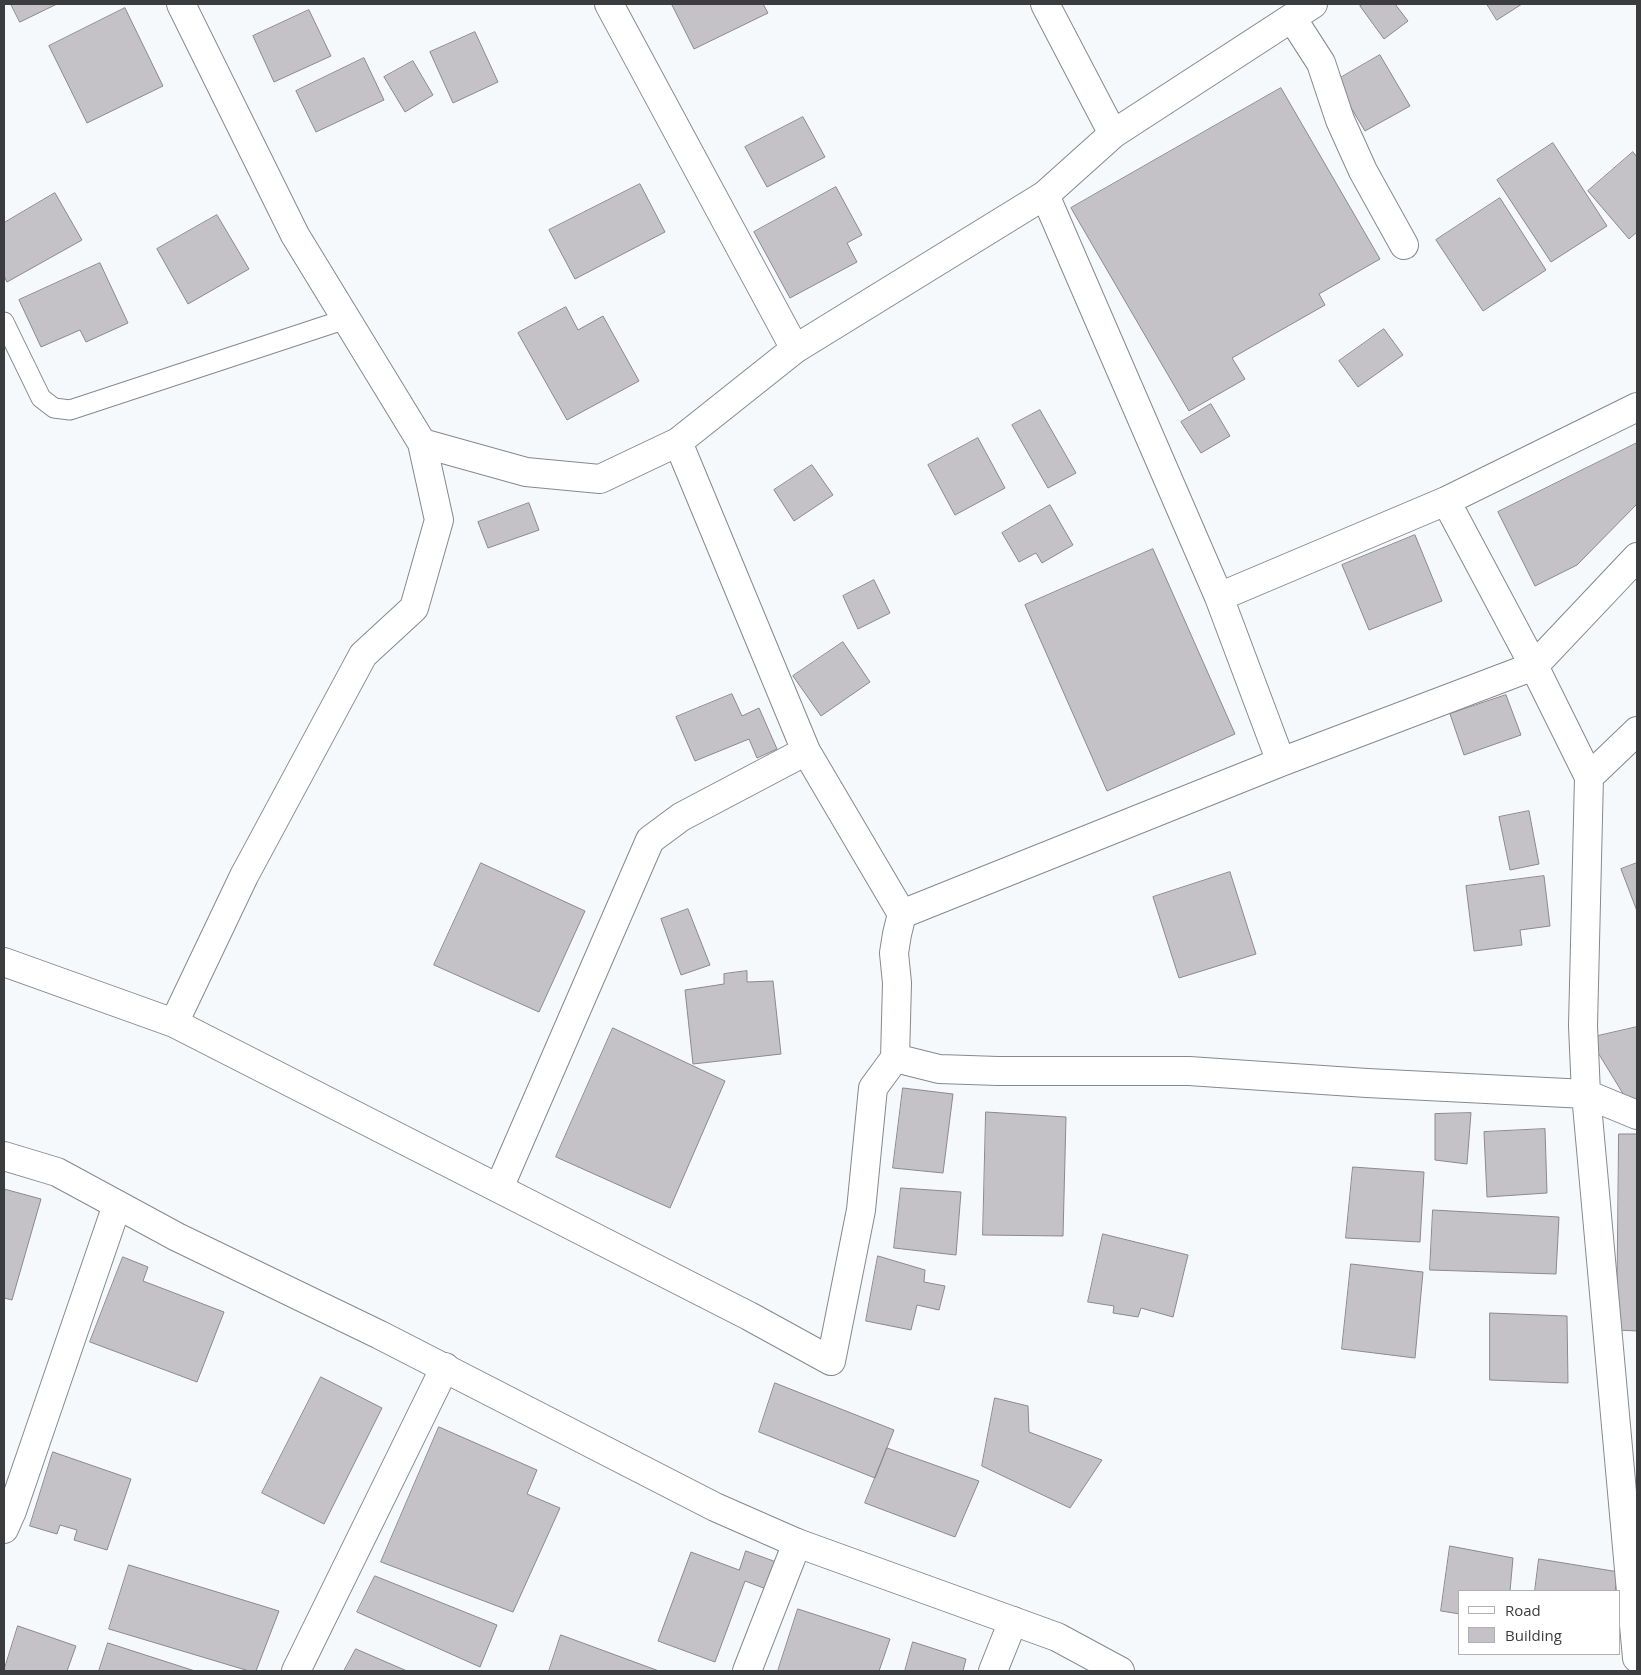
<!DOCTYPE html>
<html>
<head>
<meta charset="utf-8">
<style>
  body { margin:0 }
  #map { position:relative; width:1641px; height:1675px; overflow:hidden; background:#f6f9fc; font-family:"Open Sans",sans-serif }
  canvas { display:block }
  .frame { position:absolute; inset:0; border:5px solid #3b3c3e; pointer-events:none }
  .legend { position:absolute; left:1458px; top:1590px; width:162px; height:65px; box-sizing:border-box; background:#fff; border:1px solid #b1b1b2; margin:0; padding:6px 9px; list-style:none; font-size:15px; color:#3b3c3e }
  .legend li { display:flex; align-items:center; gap:10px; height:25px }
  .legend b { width:25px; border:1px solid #b1b1b2 }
</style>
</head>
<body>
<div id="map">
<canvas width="1641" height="1675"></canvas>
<div class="frame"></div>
<ul class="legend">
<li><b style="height:6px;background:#fff"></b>Road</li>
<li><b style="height:14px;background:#c4c2c6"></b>Building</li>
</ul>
</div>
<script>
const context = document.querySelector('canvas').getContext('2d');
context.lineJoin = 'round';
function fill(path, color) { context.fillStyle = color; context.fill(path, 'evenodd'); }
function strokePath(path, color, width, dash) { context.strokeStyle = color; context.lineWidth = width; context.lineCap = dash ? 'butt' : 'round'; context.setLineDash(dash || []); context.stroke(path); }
const building = new Path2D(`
  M11,4H57L20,22Z
  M675,4H763L768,13L694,49L672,5Z
  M1364,4H1395L1408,21L1384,39L1360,6Z
  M1487,4H1522L1497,20Z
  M125,8L163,86L87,123L49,46Z
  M309,10L331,56L274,82L253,36Z
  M475,32L498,82L453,103L430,52Z
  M1380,55L1410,106L1365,131L1335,81Z
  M364,58L384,100L316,132L296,91Z
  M413,61L433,95L405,112L384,77Z
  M1281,88L1380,259L1319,294L1325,305L1232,358L1245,379L1189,411L1071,208Z
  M803,117L825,157L767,187L745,147Z
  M1553,143L1607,226L1551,262L1497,180Z
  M1633,152L1637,157V232L1629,239L1588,191Z
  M640,184L665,232L575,279L549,230Z
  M836,187L862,235L847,243L857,262L790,298L754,232Z
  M55,193L82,240L7,282L4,276V223Z
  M1500,198L1546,270L1483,311L1436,240Z
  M217,215L249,269L188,304L157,249Z
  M100,263L128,323L86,342L80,330L41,347L19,300Z
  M566,307L578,330L603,316L639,381L567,420L518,333Z
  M1384,329L1403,355L1358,387L1339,361Z
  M1211,404L1230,436L1201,453L1181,422Z
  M1040,410L1076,473L1048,488L1012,425Z
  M978,438L1005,488L955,515L928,465Z
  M1637,443V504L1577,565L1535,586L1498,512Z
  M812,465L833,495L794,521L774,490Z
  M529,503L539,530L488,548L478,522Z
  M1050,505L1073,545L1042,563L1036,553L1019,562L1002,533Z
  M1415,535L1442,601L1369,630L1342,565Z
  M1153,549L1235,734L1107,791L1025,605Z
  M874,580L890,613L858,629L843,596Z
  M843,642L870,682L821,716L793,676Z
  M732,694L742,716L759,708L777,749L757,758L749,739L695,761L676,717Z
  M1506,695L1521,735L1464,755L1450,714Z
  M1529,811L1539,864L1510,870L1499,817Z
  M481,863L585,911L539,1012L434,965Z
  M1637,863V911L1621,869Z
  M1230,872L1256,954L1179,978L1153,897Z
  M1544,876L1550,926L1520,930L1522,945L1474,951L1466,886Z
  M688,909L710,965L681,975L661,919Z
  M747,971V982L773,981L781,1054L693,1064L685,990L724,984V974Z
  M1637,1027V1103L1630,1105L1589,1038Z
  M613,1028L725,1081L670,1208L556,1157Z
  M903,1088L953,1094L943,1173L893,1168Z
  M986,1112L1066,1117L1063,1236L983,1235Z
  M1471,1113L1467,1164L1435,1160V1114Z
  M1545,1129L1547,1193L1487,1197L1484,1132Z
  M1619,1134H1637V1331L1617,1330Z
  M1353,1167L1424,1172L1420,1242L1346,1238Z
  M901,1188L961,1192L956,1255L894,1248Z
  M4,1189L41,1199L12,1300L4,1298Z
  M1433,1210L1559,1217L1556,1274L1430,1270Z
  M1103,1234L1188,1255L1173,1317L1141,1308L1138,1317L1113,1313L1114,1306L1088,1302Z
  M878,1256L925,1270L924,1282L945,1286L939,1310L917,1305L911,1330L866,1321Z
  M123,1257L148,1267L143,1281L224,1312L197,1382L90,1342Z
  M1351,1264L1423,1272L1415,1358L1342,1349Z
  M1490,1313L1567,1316L1568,1383L1490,1380Z
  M321,1377L382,1408L324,1524L262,1493Z
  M775,1383L894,1430L875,1478L759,1432Z
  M995,1398L1028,1406L1029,1432L1102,1460L1070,1508L982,1466Z
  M439,1427L537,1470L527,1494L560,1508L513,1612L381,1562Z
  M887,1448L979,1481L955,1537L865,1503Z
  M53,1452L131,1479L107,1550L74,1540L77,1530L60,1525L57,1534L30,1526Z
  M1450,1546L1513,1558L1510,1591H1460V1614L1441,1611Z
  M746,1551L779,1563L769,1590L745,1581L715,1662L658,1641L691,1552L739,1570Z
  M1539,1559L1619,1572L1615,1591H1535Z
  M129,1565L279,1611L256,1671H249L109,1629Z
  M375,1576L497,1625L480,1667L357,1612Z
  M798,1609L890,1639L879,1671H778Z
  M18,1626L76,1646L67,1671H4Z
  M561,1635L659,1671H549Z
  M913,1642L966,1659L963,1671H905Z
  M108,1643L195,1671H99Z
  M356,1649L407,1671H344Z`);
fill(building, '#c4c2c6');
strokePath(building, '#8b898c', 1);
const lane = new Path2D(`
  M4,322L41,398L54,408L70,410L346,319`);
const street = new Path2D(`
  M181,4L295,235L422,443L526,472L600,479L678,442L795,349L1045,195L1113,134L1313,4
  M609,4L795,349
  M1045,4L1113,134
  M1292,18L1321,63L1340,120L1363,171L1404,245
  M1045,195L1219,597L1281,762
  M678,442L806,751L902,914
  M1446,501L1534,666L1589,777L1583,1026L1586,1094L1637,1658
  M1219,597L1446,501L1637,407
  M1589,777L1637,731
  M4,962L174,1023L749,1316L831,1361L861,1210L873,1088L895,1058L939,1069L998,1071H1189L1367,1083L1586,1094L1637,1115
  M174,1023L244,876L363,655L414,608L439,520L422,443
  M895,1058L897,983L894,953L897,934L902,914L1281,762L1534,666L1637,557
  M499,1188L650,840L681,817L806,751
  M4,1529L12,1511L117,1205
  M296,1671L445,1367
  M747,1671L797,1543
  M993,1671L1013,1621`);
const secondary = new Path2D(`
  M4,1156L57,1172L177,1237L380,1335L715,1507L797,1543L1057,1637L1120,1671`);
strokePath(lane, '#86898c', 21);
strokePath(street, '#86898c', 30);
strokePath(secondary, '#86898c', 30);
strokePath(lane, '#fff', 19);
strokePath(street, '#fff', 28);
strokePath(secondary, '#fff', 28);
</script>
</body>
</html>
